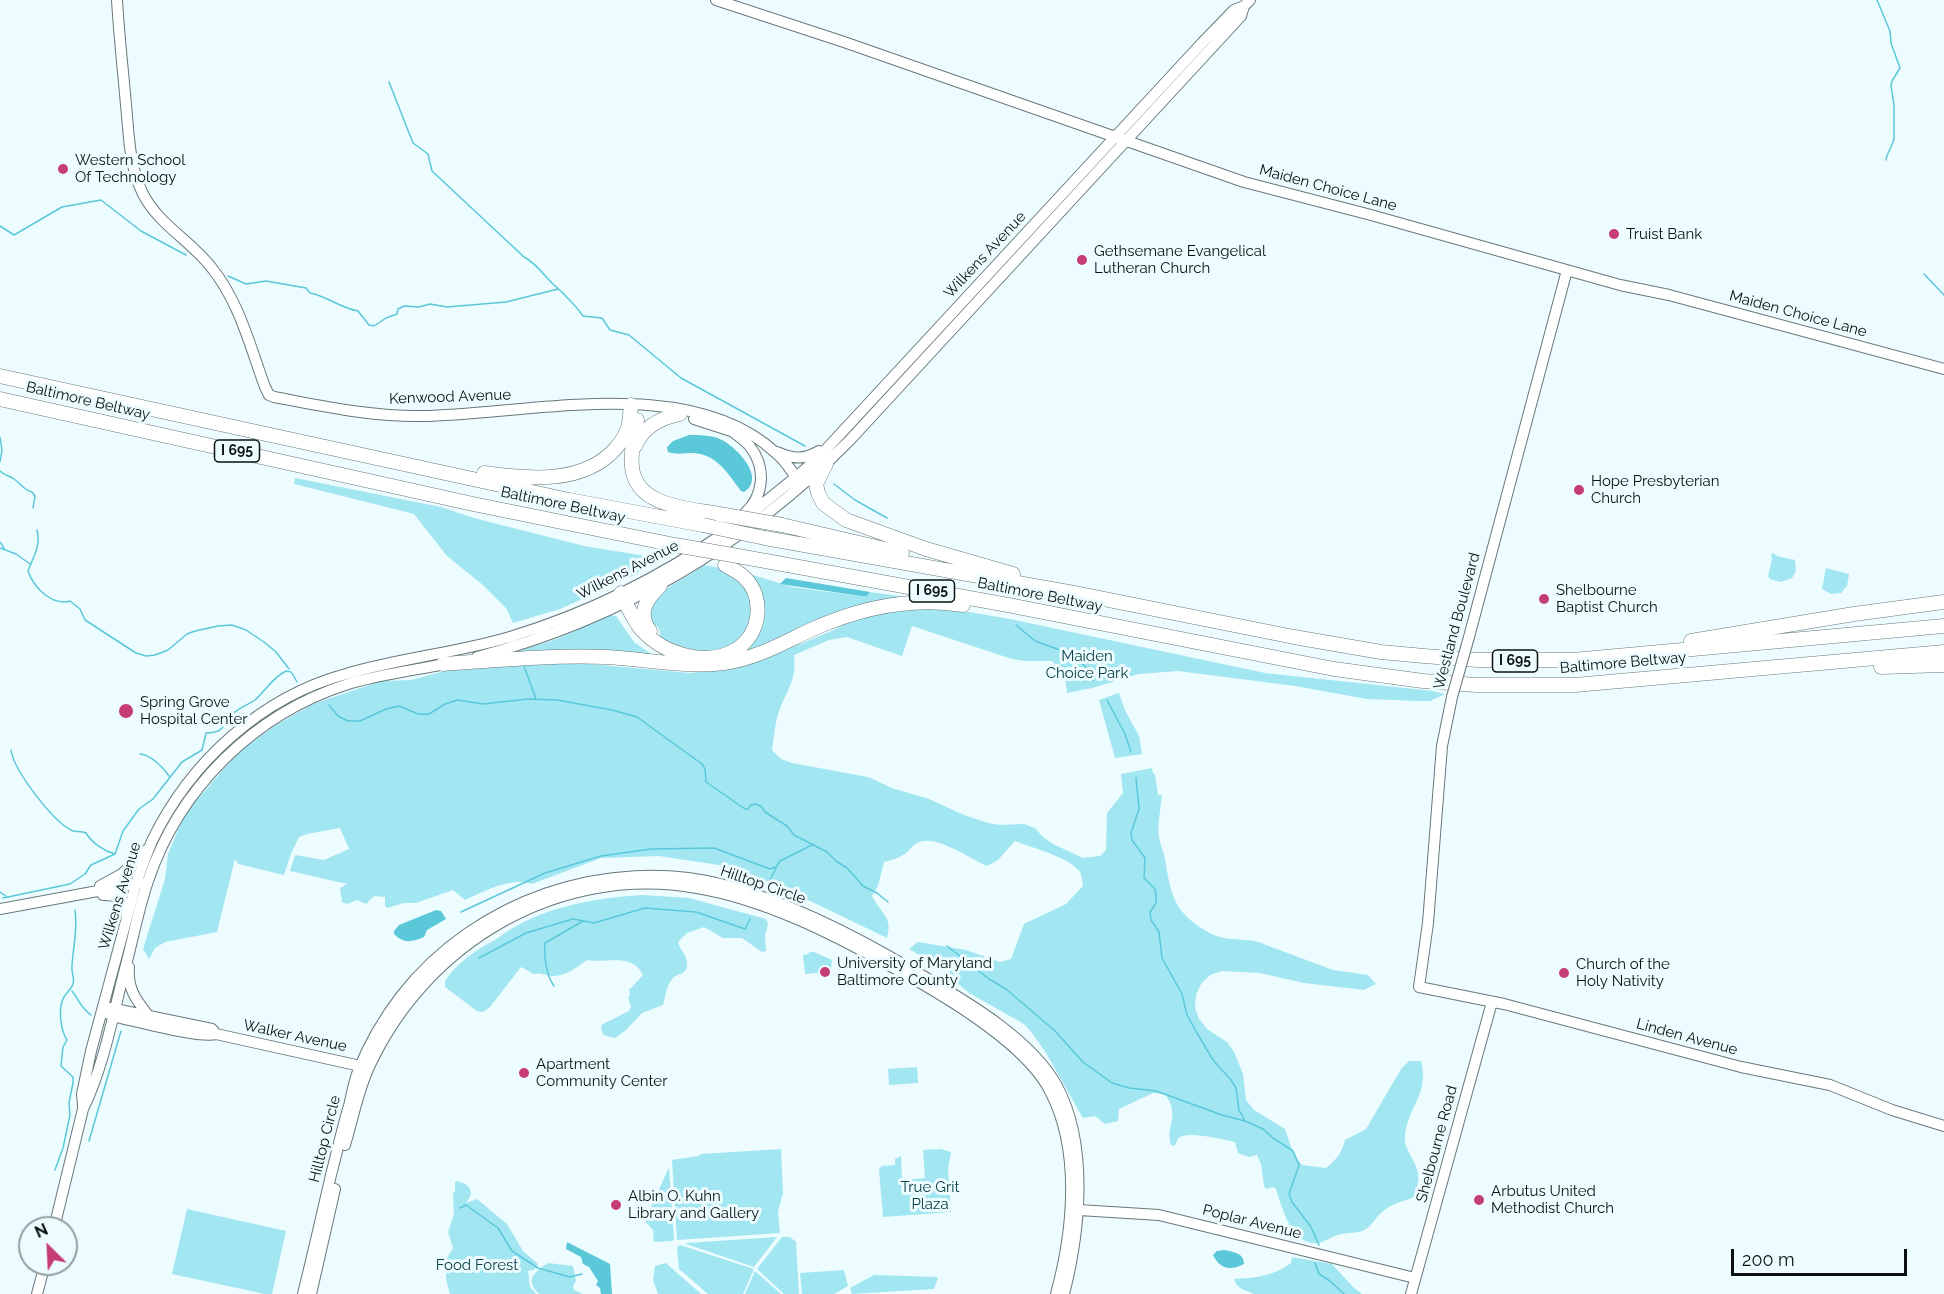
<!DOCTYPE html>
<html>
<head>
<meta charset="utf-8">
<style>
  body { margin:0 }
  #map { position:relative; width:1944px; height:1294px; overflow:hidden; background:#edfcff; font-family:Raleway,sans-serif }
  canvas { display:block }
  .north { position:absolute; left:18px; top:1216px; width:60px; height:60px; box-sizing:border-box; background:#edfcff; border:2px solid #939ea0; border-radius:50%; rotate:336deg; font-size:16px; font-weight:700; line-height:24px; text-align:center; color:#0b1112 }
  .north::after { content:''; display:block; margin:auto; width:21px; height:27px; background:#c63c75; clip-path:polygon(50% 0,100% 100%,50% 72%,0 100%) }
  .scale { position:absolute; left:1731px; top:1249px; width:176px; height:27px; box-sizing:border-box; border:3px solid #0b1112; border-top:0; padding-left:8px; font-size:18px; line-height:21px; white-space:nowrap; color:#0b1112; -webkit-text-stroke:4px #edfcff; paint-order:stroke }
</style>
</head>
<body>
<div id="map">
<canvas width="1944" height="1294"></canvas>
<div class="north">N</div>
<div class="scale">200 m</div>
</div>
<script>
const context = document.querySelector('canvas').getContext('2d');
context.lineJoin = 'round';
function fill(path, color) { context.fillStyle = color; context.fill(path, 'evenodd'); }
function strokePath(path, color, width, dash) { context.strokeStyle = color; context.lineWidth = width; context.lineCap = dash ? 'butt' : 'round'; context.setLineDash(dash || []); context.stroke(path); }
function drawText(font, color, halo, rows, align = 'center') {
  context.font = font + ' Raleway,sans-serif'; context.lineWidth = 6; context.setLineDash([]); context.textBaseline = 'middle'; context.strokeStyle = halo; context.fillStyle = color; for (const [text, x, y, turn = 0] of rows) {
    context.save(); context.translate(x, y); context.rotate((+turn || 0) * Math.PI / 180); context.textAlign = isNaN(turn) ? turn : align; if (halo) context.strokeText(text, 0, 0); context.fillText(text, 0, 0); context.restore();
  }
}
fill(new Path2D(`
  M295,478L441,507L474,518L584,546L652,557L650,562L641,568L637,574L560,609L513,623L506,608L483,585L447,556L414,514L294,484Z
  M1773,553L1777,556L1795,560L1796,571L1792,578L1781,582L1770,579L1768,576L1772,559L1771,555Z
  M705,565C713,567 725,568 732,572C762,591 758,626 731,645C726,648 720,652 714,653C701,653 671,644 661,637L659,629L656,625L651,629L649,604L656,595Z
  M1826,568L1849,574L1847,586L1841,593L1831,594L1822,589Z
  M753,575L792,587L861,596H867L870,592L899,596L903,599L755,649L718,659L754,639L757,586Z
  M917,608L963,611L1010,619L1265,673L1433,691L1445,694L1430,701H1418L1367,699L1295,686L1178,671L1139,674L1092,688L1067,693L1065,675L1052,661H1025L1012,659L912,626L902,656L847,637L829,640L794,655C797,679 787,690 779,711C775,723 774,737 772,750L781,759L792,763L868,777L892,788L929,799L964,815L988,823L1000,825L1024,824L1035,828L1043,837L1053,844L1083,858L1100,856L1106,850L1107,813L1123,793L1121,774L1152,768L1153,773L1155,775L1158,795H1162C1161,805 1157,829 1159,837C1160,845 1164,852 1165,859C1171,897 1175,915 1212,934C1230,943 1249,936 1266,945L1333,970L1368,975L1376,984L1364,990L1304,983L1260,973L1222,971L1210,975L1201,984L1196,995L1195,1008L1199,1019L1207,1029L1227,1042L1234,1052L1243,1074L1246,1100L1254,1110L1285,1129L1294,1155L1302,1165L1326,1168C1336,1160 1342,1153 1345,1140L1366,1129L1401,1069L1409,1061H1421C1430,1095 1406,1108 1405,1138C1404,1148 1414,1159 1417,1169C1420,1178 1417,1187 1415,1197C1403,1201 1391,1204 1382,1212C1374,1219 1372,1227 1362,1231C1354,1234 1343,1232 1335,1236C1328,1239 1321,1244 1313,1243C1290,1241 1282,1207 1276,1189L1273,1187L1266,1189L1264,1186L1261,1164L1257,1155L1249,1157L1238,1153L1235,1142C1225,1140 1186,1130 1179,1138C1177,1140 1176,1144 1174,1146L1171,1145C1165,1125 1181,1117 1165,1094L1153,1093L1119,1109L1118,1121L1105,1124L1095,1116L1083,1118L1046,1053L1032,1033L1024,1024L969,993L932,962L909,949L918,942L966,950L1000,962L1011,959L1024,924L1066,904L1083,886C1082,881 1082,876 1080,872C1069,857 1033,848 1015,841L998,860L987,866C970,859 935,833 917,843C913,845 910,850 906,853C899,858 892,860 884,862L878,886L872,896C881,914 893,916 887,938L777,885L732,867L659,856L601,858L532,884C509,877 486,891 465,900L453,890L416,903H403L388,908L385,906V897L374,896L366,904L357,900L347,904L342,902L340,888L347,884L290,871L295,855L324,860L349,849L340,828L307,834L299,837L291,854L284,875L238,864L235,859L217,932L165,942L155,948L149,959L143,949L165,879L168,854L182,820L188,810L235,756L255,740L276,725L313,704L372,684L383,681L411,680L456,668L567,662L690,673C738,669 785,651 829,632C844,626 860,614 875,611C889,608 904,609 917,608Z
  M611,615L616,616L634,642L654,656L515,652L554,640Z
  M1119,693L1125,710L1139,736L1142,754L1115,758L1099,700Z
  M642,895L689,898L766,919L768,924L765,936L766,951L762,952L742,938H723L704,927L687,933L678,942C680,950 688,956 687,965C687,974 679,973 674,977C666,985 666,995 663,1005L642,1013L625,1031L615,1038L603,1035L601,1027L603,1024L629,1011L631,1006L628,998L630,995L629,990L643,975C632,952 605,964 587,960C577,967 566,976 554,976C545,976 542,972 534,974L521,967L490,1007L483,1012L477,1011L445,987V981C454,967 468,956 482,947C487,944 494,941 498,938C537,908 593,898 642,895Z
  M809,952H814L832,960L831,969L825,972L805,974L803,955L809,954Z
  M917,1067L918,1083L889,1085L888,1069Z
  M781,1149L783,1193L778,1212L780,1233L677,1240L672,1160L698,1156L701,1154Z
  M941,1149L951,1152L948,1168L951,1212L883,1217L879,1169L882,1166L895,1165V1159L901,1156L902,1180L925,1178L923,1150Z
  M669,1167L674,1239L672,1241L654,1242L653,1230L645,1221Z
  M457,1181C465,1184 471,1185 471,1195L466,1203L477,1199L507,1224L523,1251L538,1264L537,1267L533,1270L528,1271L530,1287L536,1294H450L446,1279L447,1258L453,1248L448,1232L454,1214L453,1193L455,1192V1182Z
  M187,1209L286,1231L272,1294H265L172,1274Z
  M777,1237L754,1267L686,1244L687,1243Z
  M782,1237H790L796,1242L799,1294H784L757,1269Z
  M680,1245L754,1269L743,1294H708L679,1269L677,1247Z
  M1292,1257L1332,1264L1353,1287L1362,1294H1254C1245,1289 1237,1290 1234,1279C1255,1278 1274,1276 1291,1263Z
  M548,1263L573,1266L576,1281L573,1286L574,1290L583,1294H539C524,1279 535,1272 548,1263Z
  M666,1263L701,1294H658L653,1280L655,1266Z
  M844,1270L848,1286L834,1294H802L800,1273Z
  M755,1271L781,1294H745Z
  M874,1275L937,1277L938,1278L934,1289L852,1294L850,1288Z`), '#a2e6f2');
fill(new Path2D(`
  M689,435C699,435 712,435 722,440C736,447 767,478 744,492L741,491C728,474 717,454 693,453C684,453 676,455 668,452L667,447L673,441Z
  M786,578L870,592L867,596H861L780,584Z
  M436,910L441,911L446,919L427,930L424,937C412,942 404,944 394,934V931L399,925Z
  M567,1242L610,1264L612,1294H601L600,1288L596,1285L598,1281L589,1267L583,1264L581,1257L566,1249Z
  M1224,1250C1234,1252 1244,1253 1244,1264C1230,1271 1220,1269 1213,1255L1217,1251Z`), '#5bc8da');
strokePath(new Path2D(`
  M1877,0L1890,31L1891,43L1900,68L1892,81L1891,86L1894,105V138C1893,146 1887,152 1886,160
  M389,82L413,143L428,154L432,171L524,257C536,263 543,274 553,284C564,294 574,303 583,316L602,318L610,330L629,335L681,378L805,446
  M0,226L14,235L62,207L101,200L141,231L186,255
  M1924,274L1944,295
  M228,276L246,284L266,281L306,288L310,293C327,296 340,308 358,311L369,325L374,326L386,318L397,314L398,309L404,306L419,307L430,304L447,307L506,302L558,289
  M0,437L2,450L0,462
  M0,471C5,476 8,475 14,479C21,484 24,490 32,492L35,496L33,508
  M834,484L855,500L887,518
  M37,530C41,547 33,557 28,571C34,588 52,606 70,601L80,609L85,620L136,653L146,656L155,655L168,650L187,634L195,631L218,626L232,625L246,630L264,642L276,652L289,669
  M0,542L4,548
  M0,548L16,554L30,564
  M1016,625L1035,641L1068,653L1082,663L1089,671L1093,681
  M524,666L536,699
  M292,673L297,682
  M1107,700L1125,734L1131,752
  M329,705L338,716L348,721H360L386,709L399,706L418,714H429L445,704L458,700L483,704L528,699L557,700L612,710L637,717L702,764L705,769L706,782L745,809H748L751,805L755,804L761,806L765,812L787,826L794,835L827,852L836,861L847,868L863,886L877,893L888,902
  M11,750C14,771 54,823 73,831C77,832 82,831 86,833C92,843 104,851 115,854
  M140,754C151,755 163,767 169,776
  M1136,778L1139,809L1131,833L1132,840L1145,858L1144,878L1155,889L1156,894V903L1150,912L1151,920L1159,932L1162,958L1182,994L1187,1015L1197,1033L1213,1060L1231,1080L1236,1088L1239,1110L1245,1121
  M770,880L776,868
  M0,892L6,896
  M3,898L70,884L85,874L91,865L115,854L123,831L139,809L153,799L182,762L202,750L206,733C227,732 221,725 234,713C240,707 248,705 255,700C266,690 272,678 286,671L291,672
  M461,912L545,873L601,856L651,849L714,848L770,869L776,867L780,861L814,844
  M947,946L989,979L1006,989L1055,1031L1083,1062L1112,1083L1129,1088L1156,1091L1222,1115L1245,1121L1263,1129L1273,1138L1293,1151L1299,1165L1289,1194L1292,1202L1311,1227L1319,1245
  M479,958L526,933L573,919L594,923L645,908L696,912L745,929L750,919
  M554,986C546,975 544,957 545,943L583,921
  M72,991C80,1001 80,1007 91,1015
  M89,1141L121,1031
  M55,1170L63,1148L70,1115L69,1103L73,1083V1077L61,1066L63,1047L67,1040C61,1031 58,1010 63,999C65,993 71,991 73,984C75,977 71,972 72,966C73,947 78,929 75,910
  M460,1208L466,1205L498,1228L512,1251L538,1268L570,1277L582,1274
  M1315,1263L1319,1274L1330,1281L1344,1294`), '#5bc8da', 1.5);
const secondary = new Path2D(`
  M117,0C119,35 123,70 126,105C129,135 129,166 143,194C159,225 190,240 211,267C239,301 250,346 265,387L269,395L274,397C323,406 372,417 423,416C529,414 690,373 776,453C786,461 791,471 799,481
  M716,0L844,42L1244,182L1371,215L1620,285L1669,295L1944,369
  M694,419L731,431
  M733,432C739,437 746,441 751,448C766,468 764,496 745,513
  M777,452C793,459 804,460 819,451
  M743,520L796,477L819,457L1202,43L1234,10L1244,6
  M1469,637L1567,270
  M477,657C621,619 745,546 850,440L1241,16L1244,6L1250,0
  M1452,697L1442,746L1428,923L1419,987L1504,1004L1741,1067L1830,1085L1892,1110L1944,1126
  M100,886L122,874L146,850
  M103,895C121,895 125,898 127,916
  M0,909L141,883
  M129,967C127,988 136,1000 148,1015
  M110,1008L212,1029L216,1034L234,1038L365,1067
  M106,1012L112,1016C132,1020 201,1039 216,1034
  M83,1106L82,1094L91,1051L136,884C141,870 146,855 152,841C190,762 261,697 346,674C400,658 456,653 510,637C589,613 663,576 730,529
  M345,1145C353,1119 358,1089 370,1065C428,941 560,864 697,888C764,899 833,934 892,967C940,993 1027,1043 1051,1093C1081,1152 1073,1232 1056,1294
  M1079,1210L1159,1215L1415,1278
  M54,1228L83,1109C105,1064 114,1009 127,961C134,934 139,907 148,881C179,788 254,714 348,684C381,674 416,670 450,663
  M37,1294L45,1264
  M303,1294C313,1254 322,1214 331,1175C337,1152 342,1129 349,1106C352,1094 354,1080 359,1069C369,1044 385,1017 401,996C476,900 607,855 725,885C792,903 858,937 918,973C964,1000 1031,1038 1057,1086C1089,1146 1080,1231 1064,1294
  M311,1294L335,1189
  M1411,1294L1492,1002`);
const highway = new Path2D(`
  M0,376L569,500L703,525
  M0,399L473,504L675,545
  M637,420C635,435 630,451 632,467C636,507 688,508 719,514
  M635,446C643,427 660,418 680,414
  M826,464L816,484L818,493L823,503L846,520L926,549L1013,574
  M484,473C527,479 584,485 616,448C620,443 626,435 628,428C630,421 630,413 631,405
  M782,525L902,553
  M765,538L1074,593L1294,637L1381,652L1424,656L1477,660H1573L1944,626
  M738,556L1008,605L1334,669L1423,681L1476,685H1575L1944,652
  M621,593C627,606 633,619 641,629C663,654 707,668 737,649C761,633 765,597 744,577C739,572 732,569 725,565
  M650,631C637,614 646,599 660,586
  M1691,641L1854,614L1944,602
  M443,664C498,660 552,655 606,657C646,659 684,668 724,663C756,659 784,642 813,629C860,608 912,597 963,605
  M1881,667L1944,665`);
strokePath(secondary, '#67787b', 12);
strokePath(highway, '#67787b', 15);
strokePath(secondary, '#fff', 10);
strokePath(highway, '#fff', 14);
const secondaryBridge = new Path2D(`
  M1452,697L1469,637`);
const highwayBridge = new Path2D(`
  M719,514L782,525
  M703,525L765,538
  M675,545L738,556`);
strokePath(secondaryBridge, '#67787b', 12, []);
strokePath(highwayBridge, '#67787b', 15, []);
strokePath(secondaryBridge, '#fff', 10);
strokePath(highwayBridge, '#fff', 14);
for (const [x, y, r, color] of [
  [63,169,6,"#c63c75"],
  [1614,234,6,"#c63c75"],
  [1082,260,6,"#c63c75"],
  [1579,490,6,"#c63c75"],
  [1544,599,6,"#c63c75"],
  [126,711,8,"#c63c75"],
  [825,972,6,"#c63c75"],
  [1564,973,6,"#c63c75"],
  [524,1073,6,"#c63c75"],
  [1479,1200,6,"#c63c75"],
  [616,1205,6,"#c63c75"]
]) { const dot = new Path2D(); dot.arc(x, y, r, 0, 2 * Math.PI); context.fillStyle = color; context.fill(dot); strokePath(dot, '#edfcff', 2); }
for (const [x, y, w] of [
  [237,451,45],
  [932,591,45],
  [1515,661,45]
]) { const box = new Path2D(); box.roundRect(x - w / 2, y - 11, w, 22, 4.5); context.fillStyle = '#edfcff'; context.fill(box); strokePath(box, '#0b1112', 1.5); }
drawText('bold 14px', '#0b1112', null, [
  ["I 695",237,451],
  ["I 695",932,591],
  ["I 695",1515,661]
]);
drawText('15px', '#0b1112', '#edfcff', [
  ["Western School",75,160],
  ["Of Technology",75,177],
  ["Truist Bank",1626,234],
  ["Gethsemane Evangelical",1094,251],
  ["Lutheran Church",1094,268],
  ["Hope Presbyterian",1591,481],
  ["Church",1591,498],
  ["Shelbourne",1556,590],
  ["Baptist Church",1556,607],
  ["Spring Grove",140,702],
  ["Hospital Center",140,719],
  ["University of Maryland",837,963],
  ["Baltimore County",837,980],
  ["Church of the",1576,964],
  ["Holy Nativity",1576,981],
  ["Apartment",536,1064],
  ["Community Center",536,1081],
  ["Arbutus United",1491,1191],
  ["Methodist Church",1491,1208],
  ["Albin O. Kuhn",628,1196],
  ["Library and Gallery",628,1213]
], 'left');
drawText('15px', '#0b1112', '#edfcff', [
  ["Maiden Choice Lane",1328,188,15],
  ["Wilkens Avenue",985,255,-47],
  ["Maiden Choice Lane",1798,314,15],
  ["Kenwood Avenue",450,397,-2],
  ["Baltimore Beltway",88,401,13],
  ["Baltimore Beltway",563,505,12],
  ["Wilkens Avenue",628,570,-27],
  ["Baltimore Beltway",1040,595,11],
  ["Westland Boulevard",1457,621,-75],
  ["Baltimore Beltway",1623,663,-5],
  ["Hilltop Circle",763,885,19],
  ["Wilkens Avenue",120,896,-73],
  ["Walker Avenue",295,1036,12],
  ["Linden Avenue",1687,1037,15],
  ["Hilltop Circle",325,1139,-76],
  ["Shelbourne Road",1437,1144,-75],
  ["Poplar Avenue",1252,1222,14]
]);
drawText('15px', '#0d4048', '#edfcff', [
  ["Maiden",1087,656],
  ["Choice Park",1087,673],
  ["True Grit",930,1187],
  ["Plaza",930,1204],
  ["Food Forest",477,1265]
]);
</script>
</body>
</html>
